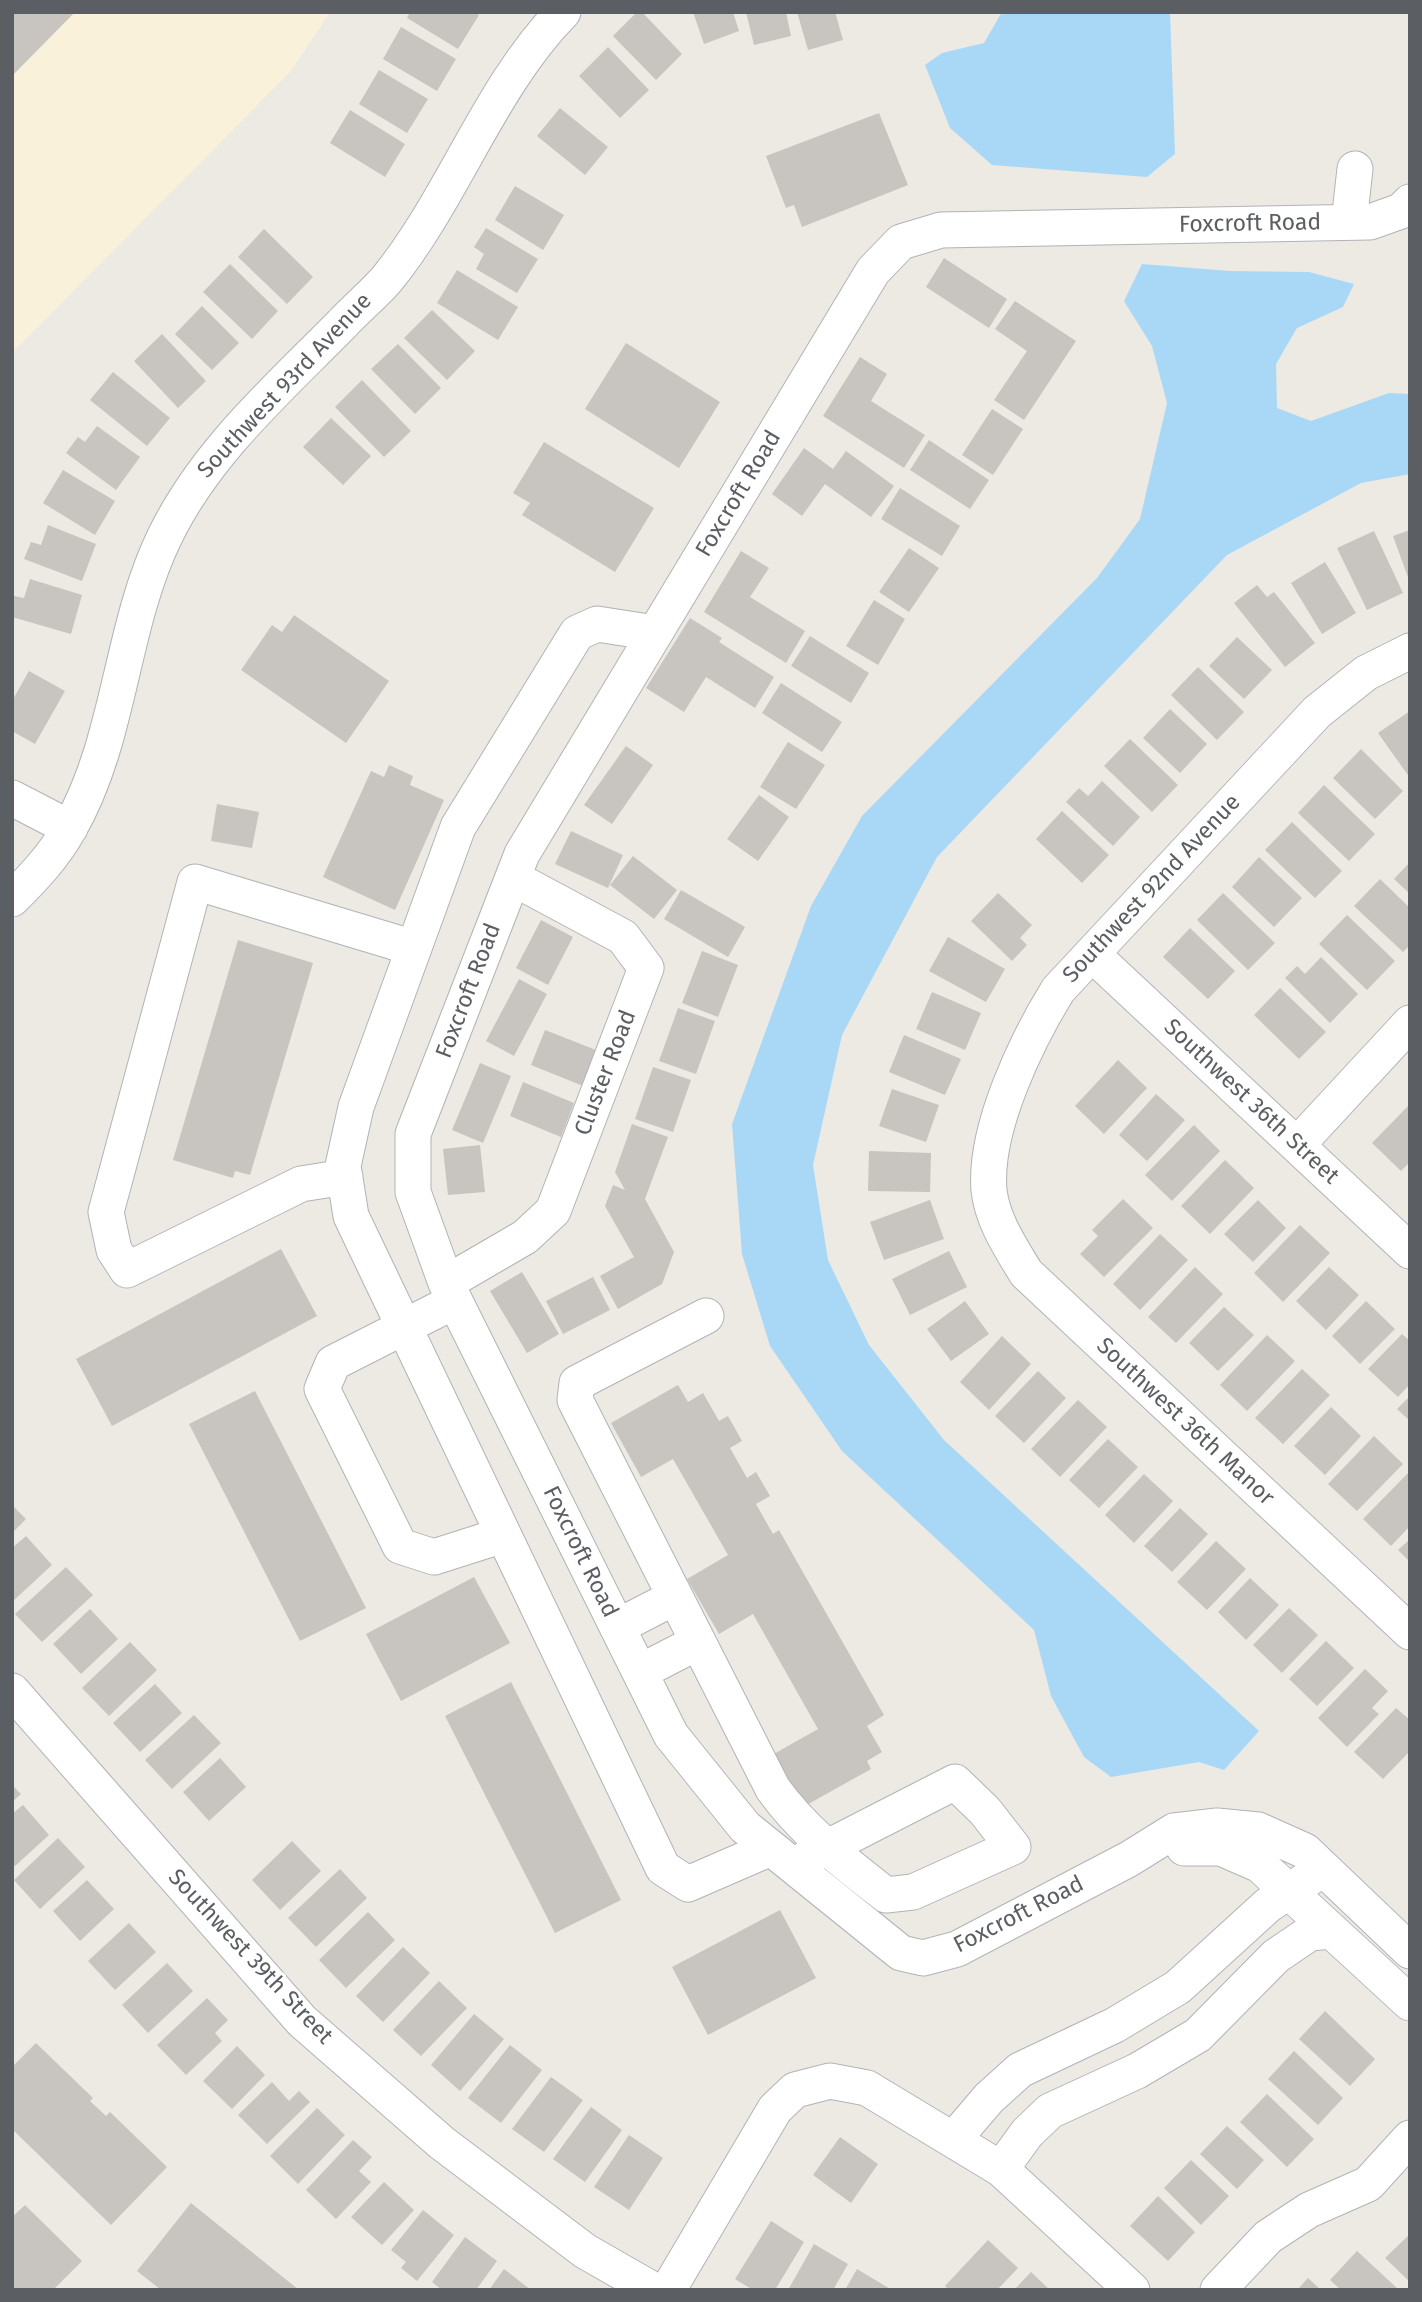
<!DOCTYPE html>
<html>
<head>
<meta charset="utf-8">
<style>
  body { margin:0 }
  #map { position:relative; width:1422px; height:2302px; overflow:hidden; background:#eceae3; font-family:"Fira Sans",sans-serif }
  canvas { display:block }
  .frame { position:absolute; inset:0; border:14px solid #5b5e62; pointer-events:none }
</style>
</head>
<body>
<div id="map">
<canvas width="1422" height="2302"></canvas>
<div class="frame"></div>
</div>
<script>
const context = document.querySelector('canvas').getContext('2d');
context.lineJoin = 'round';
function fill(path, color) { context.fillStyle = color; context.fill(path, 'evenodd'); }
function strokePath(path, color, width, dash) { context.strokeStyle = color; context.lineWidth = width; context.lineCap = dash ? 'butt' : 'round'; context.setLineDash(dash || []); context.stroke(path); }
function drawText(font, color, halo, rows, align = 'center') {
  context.font = font + ' "Fira Sans",sans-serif'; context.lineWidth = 6; context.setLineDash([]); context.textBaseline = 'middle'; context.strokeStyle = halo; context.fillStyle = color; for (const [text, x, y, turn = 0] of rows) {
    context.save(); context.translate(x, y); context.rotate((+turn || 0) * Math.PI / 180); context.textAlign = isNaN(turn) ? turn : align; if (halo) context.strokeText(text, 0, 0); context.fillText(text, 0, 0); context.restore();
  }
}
fill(new Path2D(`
  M12,12H330L290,72L12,353Z`), '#faf1da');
fill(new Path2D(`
  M1002,12H1170L1175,154L1147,177L992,165L950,128L925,65L942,53L984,43Z
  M1142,264L1230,271L1309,272L1354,284L1343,307L1297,328L1276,364L1277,408L1311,421L1389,393L1410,394V474L1361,483L1227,555L937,857L842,1035L813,1165L828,1260L869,1345L944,1440L1259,1731L1224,1770L1199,1762L1111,1777L1084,1757L1051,1696L1034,1630L842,1451L770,1346L742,1254L732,1124L811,906L862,816L1097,578L1140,519L1167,403L1152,346L1124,301Z`), '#a9d8f6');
fill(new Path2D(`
  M12,12H75L12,76Z
  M410,12H474L479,15L458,49L407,18Z
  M637,12H642L682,54L656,80L613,36Z
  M693,12H733L739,31L704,44Z
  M746,12H786L791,36L754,45Z
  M797,12H835L843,40L808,50Z
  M401,27L456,59L437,91L383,59Z
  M608,47L649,90L620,118L579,76Z
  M379,70L428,99L407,133L359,104Z
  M560,108L608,147L585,175L537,136Z
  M350,110L405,144L385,177L330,143Z
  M879,113L908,185L802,227L794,205L786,208L766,156Z
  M515,186L564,215L543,250L495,220Z
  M486,228L538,259L517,293L476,269L484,254L474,247Z
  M264,229L313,277L287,304L238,257Z
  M944,258L1007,299L989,328L926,287Z
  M230,264L278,311L252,339L203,292Z
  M457,270L518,307L498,340L437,303Z
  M1015,301L1076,341L1024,420L994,400L1027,351L995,329Z
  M202,306L239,343L212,370L175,334Z
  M432,310L475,351L447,380L404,338Z
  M162,334L206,381L178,408L134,361Z
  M626,343L720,402L679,468L585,409Z
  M398,344L441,388L415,414L371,369Z
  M860,357L887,374L871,401L925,435L904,468L823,416Z
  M113,372L170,418L147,446L90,400Z
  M362,380L411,431L384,457L335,407Z
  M992,409L1023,429L993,475L962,455Z
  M331,418L371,456L343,485L303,447Z
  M97,426L140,457L116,490L66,453L78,437L85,442Z
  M929,440L989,480L970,509L910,470Z
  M544,442L654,508L615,572L522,515L530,503L513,493Z
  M804,448L833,469L846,451L894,486L871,517L825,484L802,516L772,494Z
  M63,470L115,501L95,535L43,503Z
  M900,488L960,526L942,556L881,519Z
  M48,525L96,544L82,581L24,559L31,542L41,545Z
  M1410,530V580H1409L1393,536Z
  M1374,531L1403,593L1367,610L1337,548Z
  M909,548L939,568L909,612L879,592Z
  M741,551L769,568L750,597L805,631L786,663L704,612Z
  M1325,562L1356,613L1322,634L1291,583Z
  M30,579L82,595L71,634L12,617L14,596L24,598Z
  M1257,585L1267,597L1274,592L1315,643L1285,667L1234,603Z
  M874,600L905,619L878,665L846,646Z
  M294,615L389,681L346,743L241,670L272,625L282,632Z
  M690,618L722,638L719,642L774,677L755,708L706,677L684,712L646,688Z
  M810,636L869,673L851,703L791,666Z
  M1237,637L1272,670L1244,699L1209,666Z
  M1198,667L1244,712L1217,740L1171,695Z
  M29,671L65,691L35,744L12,731V701Z
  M781,683L842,722L822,752L762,713Z
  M1170,709L1207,744L1180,773L1143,738Z
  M1410,711V778L1378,733Z
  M1130,739L1178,785L1152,812L1104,766Z
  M788,742L825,765L796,809L760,787Z
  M626,746L653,765L612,824L584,805Z
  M1361,749L1403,791L1375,819L1333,778Z
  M389,765L413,776L410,785L444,800L395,910L323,877L371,771L384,777Z
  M1102,781L1140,817L1113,846L1066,802L1079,788L1088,796Z
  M1324,785L1375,834L1349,861L1298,813Z
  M759,795L789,817L758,861L727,839Z
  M217,804L259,812L252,848L211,841Z
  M1062,811L1109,855L1082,883L1036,839Z
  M1292,822L1342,871L1315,898L1265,850Z
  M571,831L623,855L608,888L555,864Z
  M633,856L677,890L654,919L610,885Z
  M1259,857L1302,898L1274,927L1232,887Z
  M1410,862V894L1394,879Z
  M1380,879L1410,908V945L1403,952L1354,906Z
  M681,890L745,927L728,957L664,919Z
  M998,893L1032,925L1020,938L1027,945L1012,961L971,921Z
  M1223,893L1275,943L1248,970L1197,920Z
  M1347,915L1395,961L1367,990L1319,944Z
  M541,920L573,937L548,985L516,968Z
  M1190,928L1235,971L1208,999L1163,957Z
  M948,937L1005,969L986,1002L929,971Z
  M238,940L313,963L250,1175L235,1171L233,1178L173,1160Z
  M702,951L738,965L718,1017L682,1003Z
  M1321,957L1358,994L1330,1023L1285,978L1297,966L1305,974Z
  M519,979L547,994L514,1056L486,1041Z
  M1280,988L1326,1032L1299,1059L1254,1015Z
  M932,992L981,1013L965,1050L916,1029Z
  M678,1008L715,1021L696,1074L659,1061Z
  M545,1030L596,1050L583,1086L531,1065Z
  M904,1035L961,1059L945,1095L889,1072Z
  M1118,1060L1147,1088L1104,1134L1075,1106Z
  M480,1063L511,1076L483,1143L452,1130Z
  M653,1067L691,1080L673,1132L635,1119Z
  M523,1082L574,1103L561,1137L510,1116Z
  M892,1089L939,1105L926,1142L879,1126Z
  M1156,1094L1185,1120L1147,1161L1119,1135Z
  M1410,1104V1162L1401,1171L1372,1143Z
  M632,1124L668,1137L645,1199L674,1252L662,1284L618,1309L600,1276L634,1257L605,1206L613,1185L625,1190L615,1172Z
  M1194,1125L1220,1151L1172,1201L1145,1175Z
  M480,1145L485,1192L448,1195L443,1149Z
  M869,1151L931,1153L930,1192L868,1191Z
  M1225,1160L1254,1188L1210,1234L1181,1206Z
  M1123,1199L1153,1228L1104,1277L1080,1254L1098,1236L1092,1230Z
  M930,1200L944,1239L884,1260L870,1222Z
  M1258,1200L1286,1228L1253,1262L1224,1234Z
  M1300,1225L1330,1253L1283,1302L1254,1273Z
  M1160,1234L1188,1260L1140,1310L1113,1284Z
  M281,1249L317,1316L112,1426L76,1359Z
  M949,1251L967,1287L910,1315L892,1279Z
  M1195,1267L1223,1294L1176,1343L1148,1317Z
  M1329,1267L1359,1295L1326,1330L1296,1301Z
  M522,1272L559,1334L527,1353L490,1291Z
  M593,1277L610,1310L563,1334L546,1301Z
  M965,1301L989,1334L951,1361L927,1329Z
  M1366,1301L1395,1329L1360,1364L1332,1336Z
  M1224,1307L1254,1335L1218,1371L1189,1343Z
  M1402,1334L1410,1341V1384L1398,1397L1368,1369Z
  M1267,1335L1295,1361L1247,1411L1220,1385Z
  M1002,1336L1031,1364L989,1410L960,1382Z
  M1302,1369L1330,1395L1283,1444L1255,1418Z
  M1038,1371L1066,1398L1024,1443L995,1416Z
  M678,1385L688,1402L703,1393L719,1421L728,1416L742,1441L730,1448L747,1478L756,1472L770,1496L756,1504L773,1534L779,1530L884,1715L867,1726L882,1752L867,1761L871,1769L803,1807L772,1755L818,1729L753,1614L719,1634L687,1579L728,1555L673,1459L641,1477L611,1423Z
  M255,1391L366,1608L300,1641L189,1424Z
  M1410,1396V1421L1397,1409Z
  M1078,1400L1107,1427L1060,1477L1031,1449Z
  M1331,1407L1361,1436L1325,1475L1294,1446Z
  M1374,1436L1403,1464L1357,1511L1328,1484Z
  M1108,1439L1138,1467L1099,1508L1069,1480Z
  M1410,1471V1526L1391,1546L1363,1519Z
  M1144,1474L1173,1501L1134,1543L1105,1515Z
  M12,1505L26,1519L12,1533Z
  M1180,1508L1208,1534L1172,1572L1144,1546Z
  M26,1536L52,1565L12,1602V1548Z
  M1410,1539V1562L1398,1550Z
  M1216,1541L1246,1569L1207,1610L1177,1582Z
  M66,1567L93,1595L42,1642L15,1614Z
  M474,1577L510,1643L401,1701L366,1634Z
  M1250,1578L1279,1605L1246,1640L1218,1612Z
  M1289,1608L1318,1635L1282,1673L1253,1645Z
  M90,1609L118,1639L81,1674L53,1644Z
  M1326,1641L1354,1668L1317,1706L1289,1679Z
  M130,1642L157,1670L109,1716L82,1688Z
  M1365,1669L1388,1691L1372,1708L1379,1714L1347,1747L1318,1718Z
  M511,1682L621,1900L555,1933L445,1716Z
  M155,1684L182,1713L140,1752L113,1723Z
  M1396,1708L1410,1720V1751L1383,1779L1354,1752Z
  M194,1715L221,1743L172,1789L145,1760Z
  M220,1758L246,1787L209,1821L183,1792Z
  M12,1785L21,1794L12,1802Z
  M23,1805L49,1835L15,1866L12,1862V1814Z
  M58,1838L85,1867L40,1909L14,1880Z
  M292,1841L321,1871L280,1910L252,1880Z
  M340,1869L367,1898L316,1947L288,1918Z
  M87,1880L114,1909L80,1941L53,1911Z
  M780,1910L816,1978L708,2035L672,1967Z
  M368,1912L395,1940L346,1988L319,1960Z
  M129,1923L156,1952L115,1990L88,1961Z
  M403,1947L430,1973L383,2022L356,1996Z
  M167,1963L193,1991L148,2033L122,2005Z
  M439,1981L467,2008L421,2056L393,2030Z
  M207,1998L228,2020L215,2033L222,2041L186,2075L157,2045Z
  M1325,2011L1375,2059L1350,2086L1299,2039Z
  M474,2014L504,2039L460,2091L431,2065Z
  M36,2043L93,2098L90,2101L106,2116L110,2112L167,2167L111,2225L12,2129V2067Z
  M510,2045L542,2070L501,2123L468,2098Z
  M237,2046L265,2075L232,2109L203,2081Z
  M1294,2051L1343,2098L1318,2125L1268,2079Z
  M551,2077L583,2100L544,2152L512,2129Z
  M272,2082L289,2101L299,2091L310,2102L267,2144L238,2115Z
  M1267,2094L1314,2139L1287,2167L1240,2122Z
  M591,2107L622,2130L585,2182L553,2159Z
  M317,2108L345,2135L298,2184L270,2156Z
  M1227,2126L1264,2160L1237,2189L1200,2154Z
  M629,2135L663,2158L629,2210L594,2187Z
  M840,2137L878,2164L851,2203L813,2175Z
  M353,2140L372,2157L359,2171L371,2182L336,2219L306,2190Z
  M1191,2160L1229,2196L1201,2225L1164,2188Z
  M384,2182L414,2210L382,2245L351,2217Z
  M1158,2196L1195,2232L1168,2261L1130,2226Z
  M191,2203L299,2290H161L137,2271Z
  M25,2205L82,2261L53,2290H12V2217Z
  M423,2210L454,2235L417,2281L401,2268L406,2262L391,2250Z
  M771,2221L804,2242L775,2290H753L735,2279Z
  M1410,2234V2282L1385,2258Z
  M465,2237L497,2261L476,2290H442L432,2282Z
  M988,2240L1018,2268L997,2290H949L945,2286Z
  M814,2244L848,2264L833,2290H788Z
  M1357,2251L1399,2290H1341L1330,2280Z
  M504,2269L531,2290H489Z
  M857,2269L892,2290H845Z
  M1031,2272L1050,2290H1014Z
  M1308,2278L1321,2290H1297Z`), '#c8c4c0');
const minor = new Path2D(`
  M1410,202L1401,211L1370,222L941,230L901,242L873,271L522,854L413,1134V1192L446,1283L671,1735L745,1827L901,1953L923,1958L957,1949L1129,1859L1174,1831L1217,1826L1258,1830L1305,1851L1410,1951
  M1349,222L1355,169
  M655,633L597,624L577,633L458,827L356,1107L343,1166L351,1216L663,1868L688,1884L771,1848
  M1410,651L1366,673L1317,712L1058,990C1026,1042 984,1129 989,1190C992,1220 1011,1248 1026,1273L1410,1632
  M12,798L70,828
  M12,899C34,877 54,856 69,829C121,739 120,628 165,536C206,452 277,390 342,324C356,309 373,295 387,279C453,198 490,86 563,12
  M1092,954L1410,1251
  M1298,1144L1410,1023
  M345,1177L301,1184L127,1270L114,1250L106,1212L195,882L414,948
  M446,1283L525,1237L553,1211L646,968L623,937L513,878
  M455,1301L333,1363L322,1389L400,1546L434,1557L503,1535
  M706,1316L577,1383L575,1400L773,1789C803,1831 845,1863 886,1895L913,1892L1013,1847L985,1811L955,1782L828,1847L809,1856L796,1868
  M617,1627L675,1597
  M640,1672L698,1642
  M12,1691L302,2021L442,2143L585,2251L653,2290
  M1184,1848H1221L1260,1865L1410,2003
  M954,2139L989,2098L1020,2070L1115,2025L1178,1987L1268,1905L1323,1869
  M1001,2169L1027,2133L1050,2111L1137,2071L1198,2035L1276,1956L1310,1933L1332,1931
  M668,2290L775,2109L795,2090L830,2081L867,2088L1001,2169L1132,2290
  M1218,2290L1268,2237L1309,2210L1368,2184L1410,2138`);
strokePath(minor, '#b0b3b7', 37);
strokePath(minor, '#fff', 35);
drawText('23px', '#5b5e62', '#fff', [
  ["Foxcroft Road",1250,224,-1],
  ["Southwest 93rd Avenue",285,386,-47],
  ["Foxcroft Road",739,494,-59],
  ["Southwest 92nd Avenue",1152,889,-47],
  ["Foxcroft Road",469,991,-69],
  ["Cluster Road",606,1073,-69],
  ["Southwest 36th Street",1251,1102,43],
  ["Southwest 36th Manor",1185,1422,43],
  ["Foxcroft Road",580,1552,64],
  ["Foxcroft Road",1019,1915,-27],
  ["Southwest 39th Street",250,1957,47]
]);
</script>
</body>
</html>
